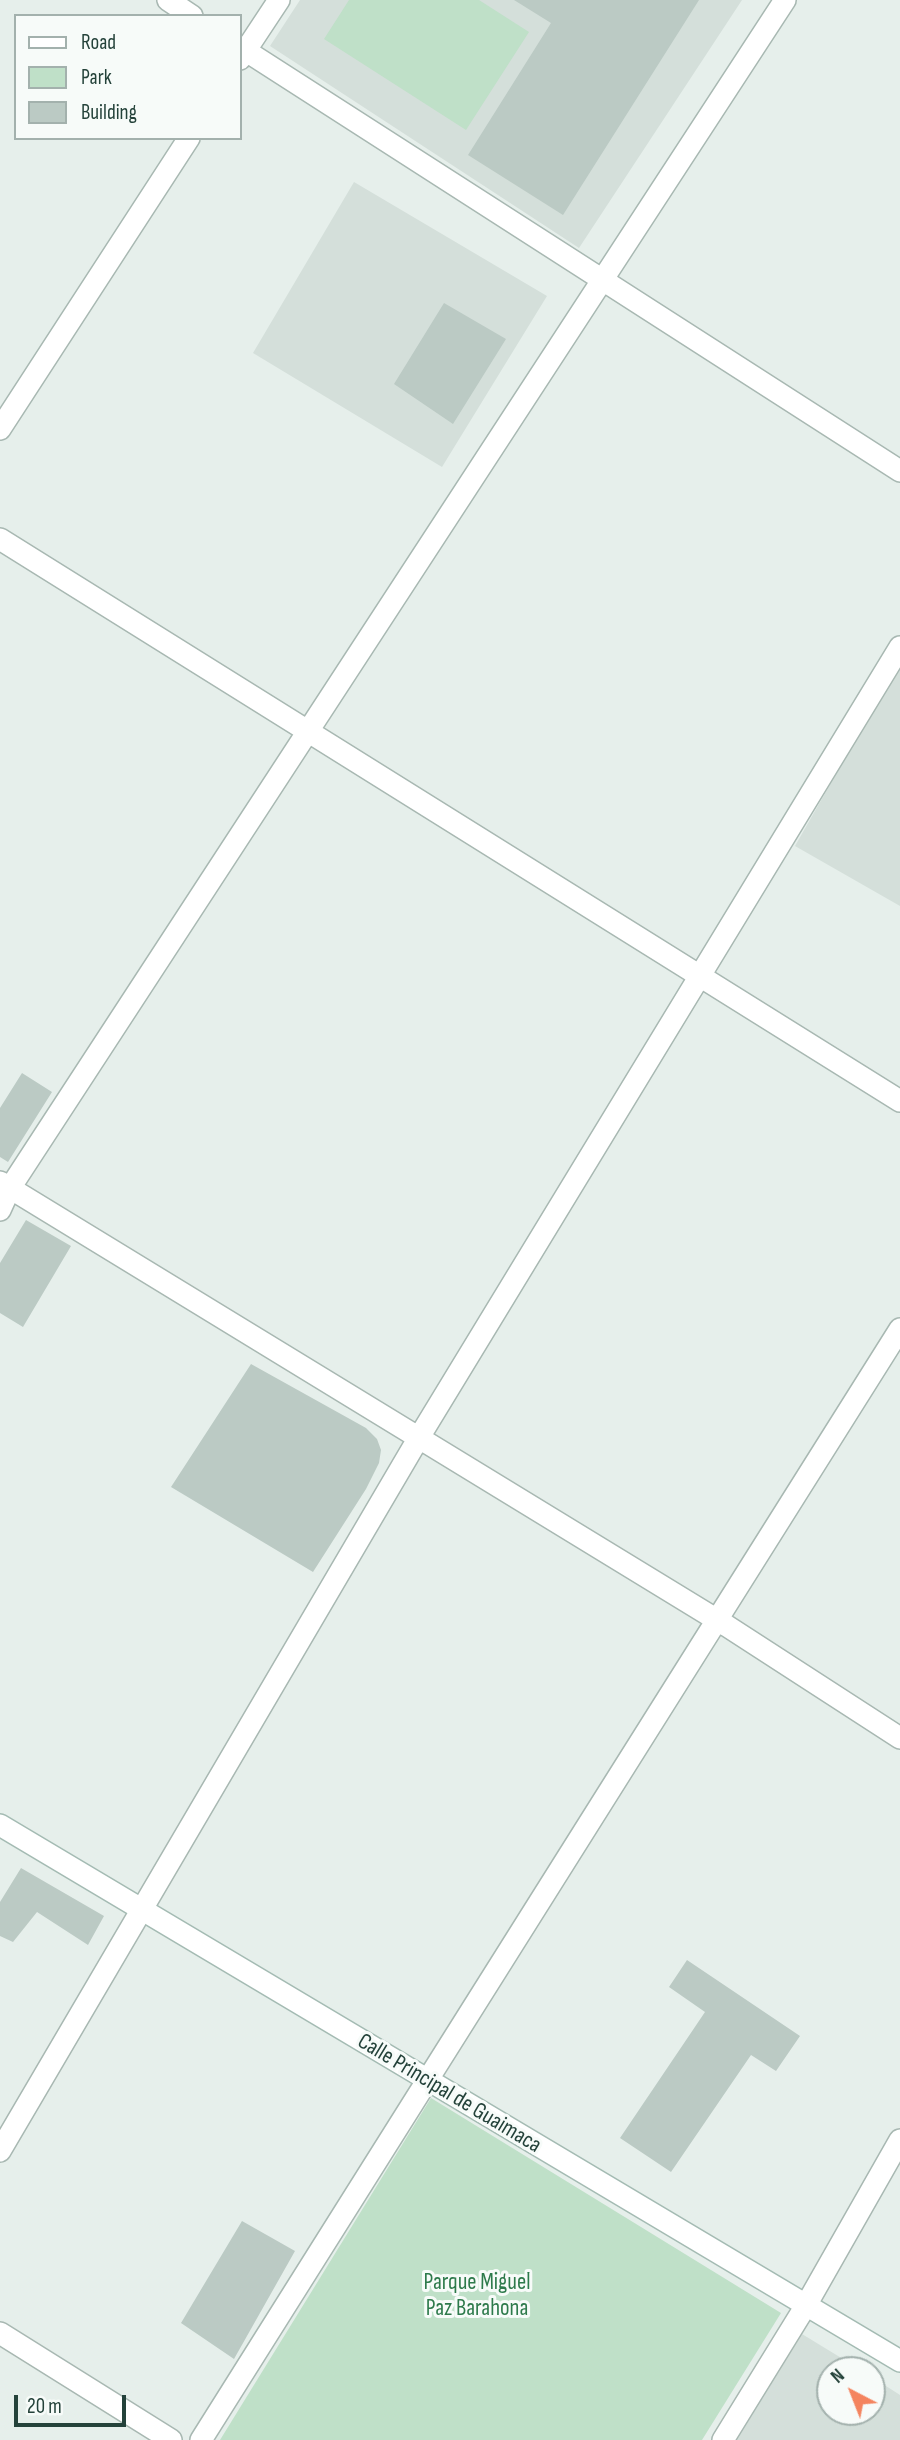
<!DOCTYPE html>
<html>
<head>
<meta charset="utf-8">
<style>
  body { margin:0 }
  #map { position:relative; width:900px; height:2440px; overflow:hidden; background:#e6efeb; font-family:"Sofia Sans Condensed",sans-serif }
  canvas { display:block }
  .legend { position:absolute; left:14px; top:14px; width:228px; height:126px; box-sizing:border-box; background:#f7fbf9; border:2px solid #a3b1ad; margin:0; padding:9px 12px; list-style:none; font-size:21px; color:#24423a }
  .legend li { display:flex; align-items:center; gap:14px; height:35px }
  .legend b { width:35px; border:2px solid #a3b1ad }
  .north { position:absolute; left:816px; top:2356px; width:70px; height:70px; box-sizing:border-box; background:#f7fbf9; border:2px solid #a3b1ad; border-radius:50%; rotate:318deg; font-size:19px; font-weight:700; line-height:28px; text-align:center; color:#24423a }
  .north::after { content:''; display:block; margin:auto; width:24px; height:32px; background:#f4845f; clip-path:polygon(50% 0,100% 100%,50% 72%,0 100%) }
  .scale { position:absolute; left:14px; top:2395px; width:112px; height:32px; box-sizing:border-box; border:4px solid #24423a; border-top:0; padding-left:9px; font-size:21px; line-height:24px; white-space:nowrap; color:#24423a; -webkit-text-stroke:5px #f7fbf9; paint-order:stroke }
</style>
</head>
<body>
<div id="map">
<canvas width="900" height="2440"></canvas>
<ul class="legend">
<li><b style="height:9px;background:#fff"></b>Road</li>
<li><b style="height:19px;background:#bfe0c8"></b>Park</li>
<li><b style="height:19px;background:#bbcac4"></b>Building</li>
</ul>
<div class="north">N</div>
<div class="scale">20 m</div>
</div>
<script>
const context = document.querySelector('canvas').getContext('2d');
context.lineJoin = 'round';
function fill(path, color) { context.fillStyle = color; context.fill(path, 'evenodd'); }
function strokePath(path, color, width, dash) { context.strokeStyle = color; context.lineWidth = width; context.lineCap = dash ? 'butt' : 'round'; context.setLineDash(dash || []); context.stroke(path); }
function drawText(font, color, halo, rows, align = 'center') {
  context.font = font + ' "Sofia Sans Condensed",sans-serif'; context.lineWidth = 6; context.setLineDash([]); context.textBaseline = 'middle'; context.strokeStyle = halo; context.fillStyle = color; for (const [text, x, y, turn = 0] of rows) {
    context.save(); context.translate(x, y); context.rotate((+turn || 0) * Math.PI / 180); context.textAlign = isNaN(turn) ? turn : align; if (halo) context.strokeText(text, 0, 0); context.fillText(text, 0, 0); context.restore();
  }
}
fill(new Path2D(`
  M300,0H742L579,248L270,46Z
  M354,182L547,296L442,467L253,353Z
  M900,662V906L795,846Z
  M802,2334L861,2370H830V2412H872V2377L900,2395V2440H737Z`), '#d4dfda');
fill(new Path2D(`
  M349,0H479L529,32L466,130L324,39Z
  M431,2098L781,2313L702,2440H220Z`), '#bfe0c8');
fill(new Path2D(`
  M514,0H699L563,215L468,155L551,23Z
  M444,303L506,339L453,424L394,384Z
  M22,1073L52,1092L8,1162L0,1157V1108Z
  M26,1220L71,1246L23,1327L0,1313V1263Z
  M251,1364L366,1428L377,1439L381,1450L379,1463L366,1489L313,1572L171,1487Z
  M21,1868L104,1916L88,1945L37,1912L13,1942L0,1936V1902Z
  M687,1960L800,2036L776,2071L751,2055L671,2172L620,2138L705,2012L669,1987Z
  M242,2221L295,2251L234,2359L181,2323Z`), '#bbcac4');
const minor = new Path2D(`
  M168,0L192,16
  M240,47L900,471
  M240,59L279,0
  M0,429L189,138
  M0,539L900,1101
  M0,1182L727,1626L900,1738
  M0,1210L10,1188L785,0
  M0,2151L418,1439L900,647
  M0,2333L171,2440
  M201,2440L900,1329
  M723,2440L805,2307L900,2140`);
const secondary = new Path2D(`
  M0,1825L900,2361`);
strokePath(minor, '#a8b8b2', 24);
strokePath(secondary, '#a4bbb3', 24);
strokePath(minor, '#fff', 21);
strokePath(secondary, '#fff', 21);
drawText('23px', '#24423a', '#f7fbf9', [
  ["Calle Principal de Guaimaca",449,2094,31]
]);
drawText('23px', '#2d7a4b', '#f7fbf9', [
  ["Parque Miguel",477,2283],
  ["Paz Barahona",477,2309]
]);
</script>
</body>
</html>
